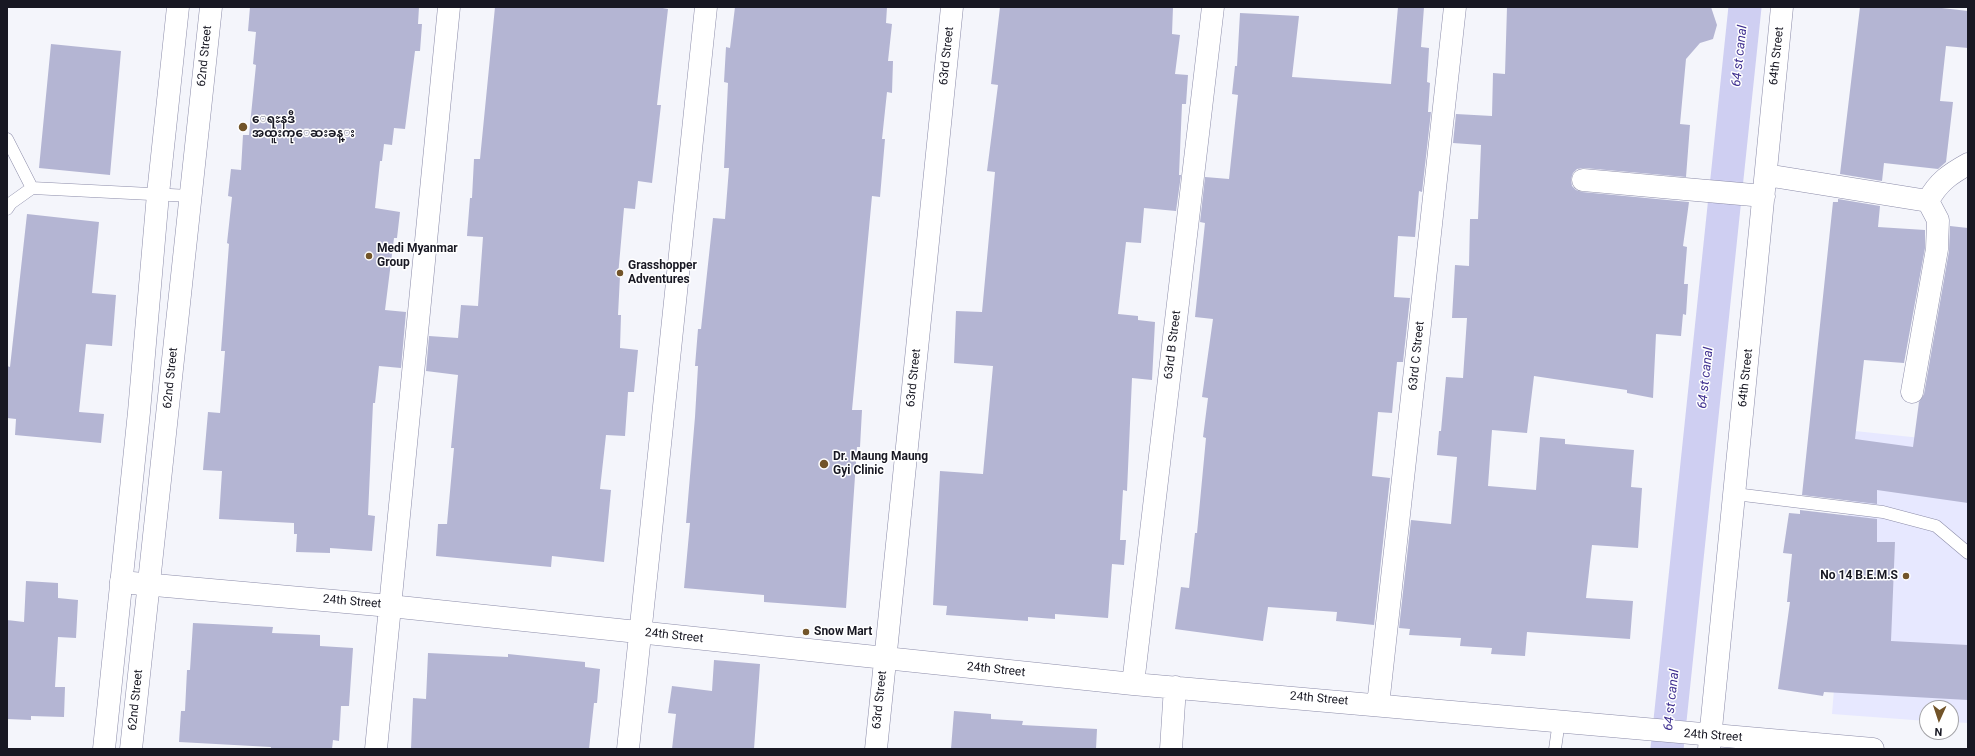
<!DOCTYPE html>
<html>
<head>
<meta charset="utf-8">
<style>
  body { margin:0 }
  #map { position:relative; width:1975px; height:756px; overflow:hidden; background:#f4f5fb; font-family:Roboto,sans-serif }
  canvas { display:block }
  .frame { position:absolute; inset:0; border:8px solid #181823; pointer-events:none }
  .north { position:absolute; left:1919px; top:700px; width:40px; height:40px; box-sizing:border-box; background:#fff; border:1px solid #a3a3a7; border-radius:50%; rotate:183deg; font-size:11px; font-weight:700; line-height:16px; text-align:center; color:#181823 }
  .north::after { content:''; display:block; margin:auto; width:14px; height:18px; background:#725429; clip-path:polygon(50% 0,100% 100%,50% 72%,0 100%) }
</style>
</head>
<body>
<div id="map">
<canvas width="1975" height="756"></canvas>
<div class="frame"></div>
<div class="north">N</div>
</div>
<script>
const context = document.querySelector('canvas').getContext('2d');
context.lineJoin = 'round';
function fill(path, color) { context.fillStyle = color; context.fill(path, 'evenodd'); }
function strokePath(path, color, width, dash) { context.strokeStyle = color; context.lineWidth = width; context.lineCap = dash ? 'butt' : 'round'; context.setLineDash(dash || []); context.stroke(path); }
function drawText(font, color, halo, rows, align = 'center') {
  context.font = font + ' Roboto,"Noto Sans Myanmar",sans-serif'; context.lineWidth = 3; context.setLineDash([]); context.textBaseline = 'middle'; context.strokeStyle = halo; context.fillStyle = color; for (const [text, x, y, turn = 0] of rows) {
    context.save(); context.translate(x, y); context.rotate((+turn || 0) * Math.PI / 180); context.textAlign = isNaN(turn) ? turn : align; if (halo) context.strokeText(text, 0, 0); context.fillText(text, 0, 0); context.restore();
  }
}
fill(new Path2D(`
  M1855,431L1968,443V723L1951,722V708H1927V721L1832,714Z`), '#e7e8ff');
strokePath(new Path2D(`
  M1667,749L1745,7`), '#cfcff2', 33);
fill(new Path2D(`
  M250,7H419L418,24H422L420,51H415L405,129L394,128L392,145L384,144L382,161H380L375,208L400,212L397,238H394L385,310L406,312L401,368L379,366L375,403H373L368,515L375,516L372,551L330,548V553L296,552L297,534H294V523L219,519L222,471L203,470L208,412L220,413L225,351H221L229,244L227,243L232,197L228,196L231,169L241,170L243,135H249L256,65L253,64L256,32L248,31Z
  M495,7H657L668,9L657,105H661L652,183L638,181L635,209L624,208L618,276H620L618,315H621L620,348L638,350L634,392H628L625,436L606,435L600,489L611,490L604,562L552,556L551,567L436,556L438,524H447L454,448H451L458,375L426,371L429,336L458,338L461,305L478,306L483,237L467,236L470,198H472L474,159H480Z
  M735,7H887L886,23L892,24L888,61H893L892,93L887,92L882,139H885L880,197L872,196L852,410H862L860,447H857L846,608L764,602V595L684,588L690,523H686L695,417L698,366H695L698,329H701L713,218L725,219L729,168H724L728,83L724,82L726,47L730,48Z
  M1000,7H1173L1172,34L1180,35L1175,74L1188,75L1186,104H1182L1179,175H1181L1176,211L1144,208L1141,243L1126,242L1118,314L1138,316V320L1155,322L1152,380L1132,378L1127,491L1123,490L1120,540H1126L1124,565L1112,564L1108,618L1055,614V619L1028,617V621L946,615L947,606L933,605L940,471L983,474L993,366L954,363L956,311L982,312L995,172L987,171L998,85L991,84Z
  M1398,7H1424L1421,47L1429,48L1427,82L1430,83L1428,112H1431L1422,192L1419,191L1415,237L1398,236L1394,297L1410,298L1403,362H1397L1392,413L1378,412L1372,476L1390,478L1374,625L1336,621L1337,612L1268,607L1263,641L1175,629L1181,587L1189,588L1195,533H1197L1206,438L1203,437L1208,398L1202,397L1213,319L1195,317L1205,223L1200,222L1205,177L1229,179L1238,95L1232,94L1235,66H1237L1240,13L1299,16L1292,77L1391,84Z
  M1507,7H1711L1717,25L1713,39L1700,43L1686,59L1680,124L1690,125L1686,177L1584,168L1577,169L1573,173L1571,179L1572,186L1576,190L1582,192L1689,202L1683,246L1687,247L1684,284H1688L1686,315L1683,314L1681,336L1656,334L1653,398L1627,393V390L1534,376L1527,433L1492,430L1488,486L1536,490L1540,437L1565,439V444L1634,450L1631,487L1642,488L1638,548L1592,545L1586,598L1633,601L1630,639L1527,632L1525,656L1491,654L1492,648L1460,646L1461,638L1409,635L1410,629L1399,628L1411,520L1451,524L1457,457L1437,455L1439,431H1441L1446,377L1463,378L1467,318H1452L1455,265L1469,266L1470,219H1478L1481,145L1453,143L1456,114L1492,116L1493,73L1505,74Z
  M1860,7H1933L1968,11V48L1946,46L1940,101L1953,102L1946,162L1938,169L1884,163L1882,181L1840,174Z
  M51,44L121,51L110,175L39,168Z
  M1838,199L1880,206L1878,227L1925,230V248L1904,363L1864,360L1855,439L1913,447L1919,402L1924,394L1949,251L1950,226L1968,228V503L1877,490V504L1802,495L1833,202H1838Z
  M27,214L99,222L92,293L116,295L112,346L86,344L79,412L104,414L101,443L15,435L16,419L7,418V366L10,367Z
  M1800,510L1877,519V542H1895L1891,641L1968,645V700L1824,692L1823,696L1778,689L1790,602H1787L1792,554L1783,553L1789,513L1800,514Z
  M26,581L58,583V598L78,600L76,638L58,637L55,687H65L64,717L31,716V720L7,719V620L24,622Z
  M193,623L273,627L272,633L320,635V646L353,648L349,706H341L339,741L333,740L332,749H271V747L179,742L181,711H185L187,670H190Z
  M428,653L508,657V654L585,662V667L600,669L597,703H594L589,749H411L413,698L426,699Z
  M714,660L760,664L754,749H672L676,714L668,713L672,686L712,691Z
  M954,711L991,714V719L1023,721L1022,725L1097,729L1096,749H951Z`), '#b4b5d3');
const lane = new Path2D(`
  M7,139L32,188
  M7,209L11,203L32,188L190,196
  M1735,494L1883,512L1936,526L1968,553
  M1555,749L1559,721`);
const street = new Path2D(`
  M1766,175L1928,201C1938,182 1950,174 1968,164
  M1583,180L1764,196
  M1912,392L1937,249L1938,220L1928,201
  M121,582L390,606L1133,684L1873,749
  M1133,684L1213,7
  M1378,705L1455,7
  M376,749L449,7
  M628,749L706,7
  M876,749L952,7
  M1171,749L1175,687
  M1709,749L1782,7`);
const secondary = new Path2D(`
  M104,749L139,412L158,194L178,7
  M131,749L211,7`);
strokePath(lane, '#8c8ca9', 13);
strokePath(street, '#8c8ca9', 23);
strokePath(secondary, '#8c8ca9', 23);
strokePath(lane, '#fff', 12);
strokePath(street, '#fff', 22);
strokePath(secondary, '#fff', 22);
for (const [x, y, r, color] of [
  [243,127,5,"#725429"],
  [369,256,4,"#725429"],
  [620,273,4,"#725429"],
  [824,464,5,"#725429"],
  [1906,576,4,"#725429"],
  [806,632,4,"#725429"]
]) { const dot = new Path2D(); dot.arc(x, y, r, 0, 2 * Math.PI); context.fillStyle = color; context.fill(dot); strokePath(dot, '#fff', 1.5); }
drawText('12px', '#181823', '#fff', [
  ["62nd Street",205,56,-84],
  ["63rd Street",947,56,-84],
  ["64th Street",1777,56,-84],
  ["63rd B Street",1173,345,-83],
  ["63rd C Street",1417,356,-84],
  ["62nd Street",171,378,-84],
  ["63rd Street",914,378,-84],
  ["64th Street",1746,378,-84],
  ["24th Street",352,602,5],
  ["24th Street",674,636,6],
  ["24th Street",996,670,6],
  ["24th Street",1319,699,5],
  ["62nd Street",136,700,-84],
  ["63rd Street",880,700,-84],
  ["24th Street",1713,736,4]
]);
drawText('bold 12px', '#181823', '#fff', [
  ["ေရႊနဒီ",252,120],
  ["အထူးကုေဆးခန္း",252,134],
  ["Medi Myanmar",377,249],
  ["Group",377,263],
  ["Grasshopper",628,266],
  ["Adventures",628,280],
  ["Dr. Maung Maung",833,457],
  ["Gyi Clinic",833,471],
  ["No 14 B.E.M.S",1898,576,"right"],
  ["Snow Mart",814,632]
], 'left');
drawText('italic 13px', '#413291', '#fff', [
  ["64 st canal",1740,56,-84],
  ["64 st canal",1706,378,-84],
  ["64 st canal",1672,700,-84]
]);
</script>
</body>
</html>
